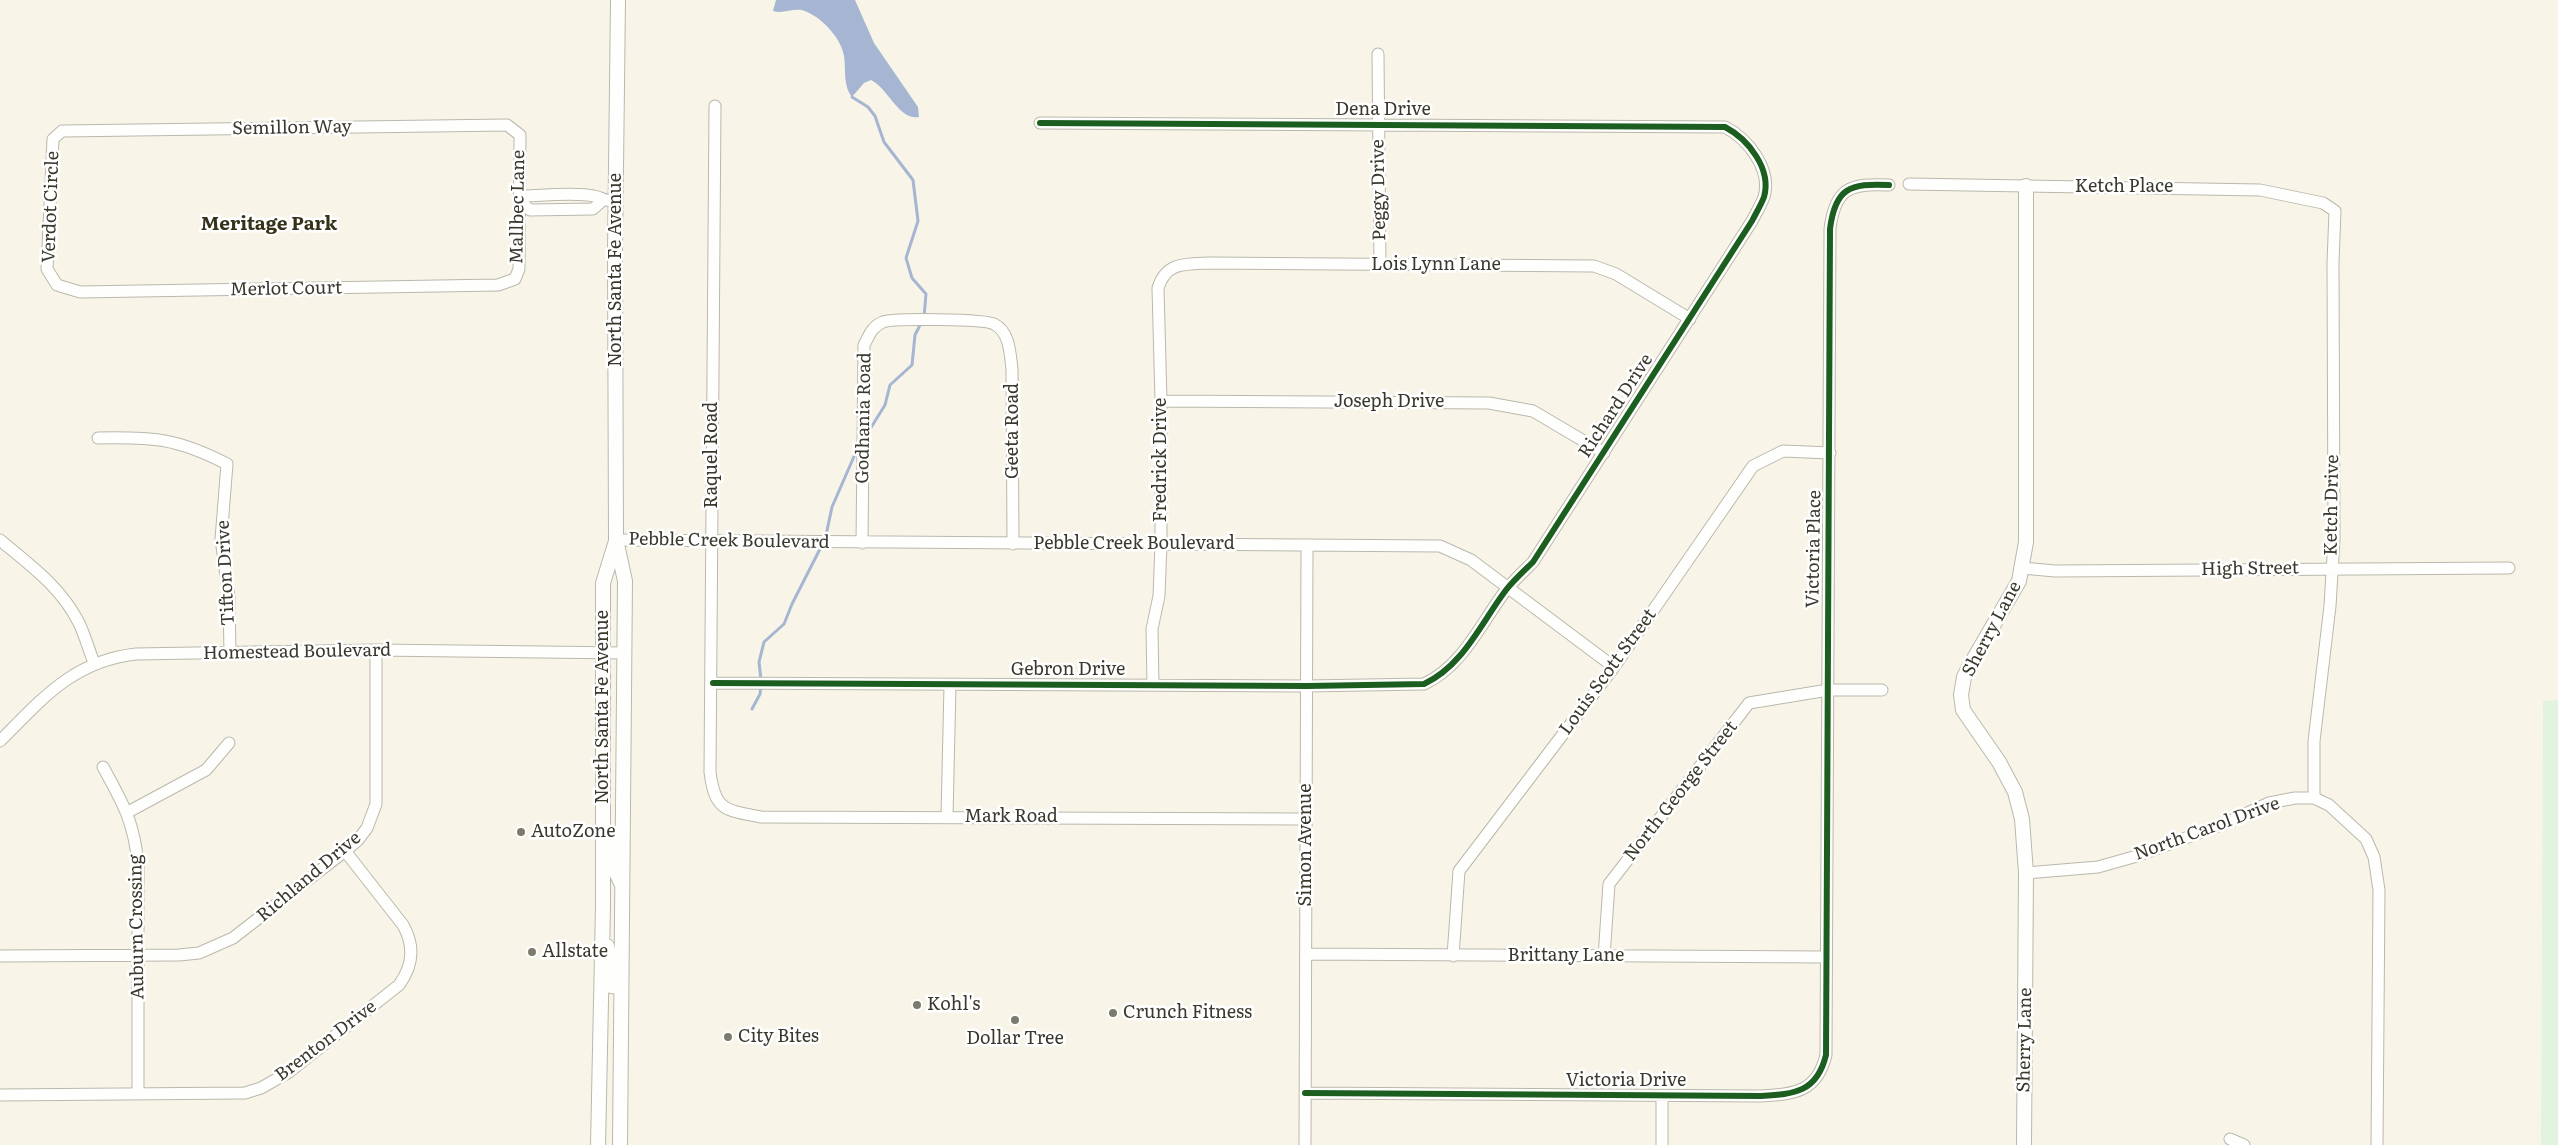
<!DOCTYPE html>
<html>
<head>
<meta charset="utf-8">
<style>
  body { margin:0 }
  canvas { display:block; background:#f8f5e8 }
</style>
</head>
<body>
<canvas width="2558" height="1145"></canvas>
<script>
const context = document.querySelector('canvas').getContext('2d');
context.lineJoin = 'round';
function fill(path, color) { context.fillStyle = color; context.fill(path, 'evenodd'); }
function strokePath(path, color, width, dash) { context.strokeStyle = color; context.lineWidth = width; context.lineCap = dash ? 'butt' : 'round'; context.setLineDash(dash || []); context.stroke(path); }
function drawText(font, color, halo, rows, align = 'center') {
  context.font = font + ' Literata,serif'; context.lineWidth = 5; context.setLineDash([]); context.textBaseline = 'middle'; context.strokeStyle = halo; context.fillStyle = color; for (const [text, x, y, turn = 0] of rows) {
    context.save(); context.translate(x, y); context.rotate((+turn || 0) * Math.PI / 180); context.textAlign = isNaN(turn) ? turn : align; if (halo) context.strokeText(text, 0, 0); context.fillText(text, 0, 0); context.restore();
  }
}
fill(new Path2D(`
  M2558,700V1145H2541L2543,701Z`), '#e2f3df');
fill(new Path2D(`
  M776,0H855L874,43L918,107L919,117C899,121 888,88 871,80L864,83L852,97C843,86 846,69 844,56C841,38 823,19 807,12C796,6 784,15 773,11Z`), '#a6b6d2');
strokePath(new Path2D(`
  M852,97L868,107L875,116L884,142L913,180L918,221L906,258L912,278L926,294L924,317
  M867,434L885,405L890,385L912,365L915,335L921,323
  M825,540L832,507L859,445
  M761,680L759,662L764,642L784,624L792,604L822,545
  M752,709L760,694L761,686`), '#a6b6d2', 3);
const minor = new Path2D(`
  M1378,54L1380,265
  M715,106L710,772C715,811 725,810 761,817L1306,819
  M507,125L520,135L519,269L515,279L498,285L80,292L57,285L47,269L53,139L62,131Z
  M1909,184L2260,190L2323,203L2335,211L2333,263L2334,540L2330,606L2314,741V798
  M602,201L593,209L530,210L521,202L527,196C545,195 578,192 594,196C604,198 602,201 616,201
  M1161,401L1489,403L1533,411L1604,453
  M98,438C153,437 177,438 227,464L221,539L229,597L230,653
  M0,540C30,565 61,587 79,623C85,636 89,650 94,663
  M616,540L1440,546L1471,560L1614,667
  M862,543L864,345C869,336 872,326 883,322C892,318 985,319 994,324C1010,332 1010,354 1012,369L1013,544
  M2022,568L2055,571L2509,568
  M713,683L1307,686L1424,684C1463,666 1481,623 1506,590C1514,580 1524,571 1533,562L1752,221C1756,213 1761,205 1764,197C1772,169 1748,139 1725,127L1040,123
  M1153,685L1152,629L1159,596L1161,544V401L1158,288C1166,262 1185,264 1209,263L1594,266L1616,274L1690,319
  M0,741C42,699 73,661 136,654L376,650L625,653
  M103,767C123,803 134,822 138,864V1094
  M128,812L206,770L229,743
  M947,817L950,685
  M2026,873L2098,867L2137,856L2226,823L2269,803L2295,798H2314L2329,805L2366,839L2374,857L2379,890L2377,1145
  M1307,954L1826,957
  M0,956L179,955L199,953L233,938L345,851L358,840L367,828L376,804V650
  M1453,956L1459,871L1614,667L1753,466L1783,451L1830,453
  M1604,957L1609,884L1749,703L1828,690H1882
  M1305,1093L1761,1096C1795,1094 1817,1092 1826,1055L1830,229C1835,188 1850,183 1889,185
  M0,1095L245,1093L261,1088L289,1072L399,985C413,966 415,946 403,925L345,851
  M2230,1139L2244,1145
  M1305,1145L1307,545
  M1662,1145V1097`);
const tertiary = new Path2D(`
  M618,0L615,252L616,540L625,581L620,1145
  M603,837H613V866L622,885
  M607,946L612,968L611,986L621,987
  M598,1145L603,905V583L616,541
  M2024,1145L2026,873L2022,819L2015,792L1999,762L1963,710L1961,695L1964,677L1969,667L2019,581L2026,542V186`);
strokePath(minor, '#bab8ad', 13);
strokePath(tertiary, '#bab8ad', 16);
strokePath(minor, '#fefefc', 11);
strokePath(tertiary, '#fefefc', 14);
strokePath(new Path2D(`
  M713,683L1307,686L1424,684C1463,666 1481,623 1506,590C1514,580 1524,571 1533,562L1752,221C1756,213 1761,205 1764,197C1772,169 1748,139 1725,127L1040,123
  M1305,1093L1761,1096C1795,1094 1817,1092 1826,1055L1830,229C1835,188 1850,183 1889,185`), '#1b5e20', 6);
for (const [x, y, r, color] of [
  [521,832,5,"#7d7b6e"],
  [532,952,5,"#7d7b6e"],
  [917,1005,5,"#7d7b6e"],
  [1113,1013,5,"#7d7b6e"],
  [1015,1020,5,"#7d7b6e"],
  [728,1037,5,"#7d7b6e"]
]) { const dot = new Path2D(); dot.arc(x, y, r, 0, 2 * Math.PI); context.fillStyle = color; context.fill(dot); strokePath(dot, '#fff', 2); }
drawText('18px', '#3b392d', '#fff', [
  ["Dena Drive",1383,110],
  ["Semillon Way",292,128,-1],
  ["Ketch Place",2124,187],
  ["Peggy Drive",1379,190,-91],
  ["Verdot Circle",51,207,-88],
  ["Mallbec Lane",518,207,-89],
  ["Lois Lynn Lane",1436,265],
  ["North Santa Fe Avenue",616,270,-90],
  ["Merlot Court",286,289,-1],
  ["Joseph Drive",1389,402],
  ["Richard Drive",1616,406,-57],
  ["Godhania Road",864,418,-89],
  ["Geeta Road",1013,431,-90],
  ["Raquel Road",712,455,-90],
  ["Fredrick Drive",1161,460,-90],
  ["Ketch Drive",2332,505,-89],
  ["Pebble Creek Boulevard",729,541,1],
  ["Pebble Creek Boulevard",1134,544],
  ["Victoria Place",1814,549,-89],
  ["High Street",2250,569,-1],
  ["Tifton Drive",226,573,-93],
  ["Sherry Lane",1992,629,-62],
  ["Homestead Boulevard",297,652,-1],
  ["Gebron Drive",1068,670],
  ["Louis Scott Street",1608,672,-54],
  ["North Santa Fe Avenue",603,707,-90],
  ["North George Street",1681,791,-52],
  ["Mark Road",1011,817],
  ["North Carol Drive",2207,829,-20],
  ["Simon Avenue",1306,845,-90],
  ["Richland Drive",309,877,-40],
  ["Auburn Crossing",137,927,-91],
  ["Brittany Lane",1566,956],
  ["Sherry Lane",2025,1040,-89],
  ["Brenton Drive",326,1041,-37],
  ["Victoria Drive",1626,1081]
]);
drawText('18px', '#3b392d', '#fff', [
  ["AutoZone",531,832],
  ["Allstate",542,952],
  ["Kohl's",927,1005],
  ["Crunch Fitness",1123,1013],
  ["City Bites",738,1037],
  ["Dollar Tree",1015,1039,"center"]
], 'left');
drawText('bold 19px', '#363219', '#fff', [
  ["Meritage Park",269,224]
]);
</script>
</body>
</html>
